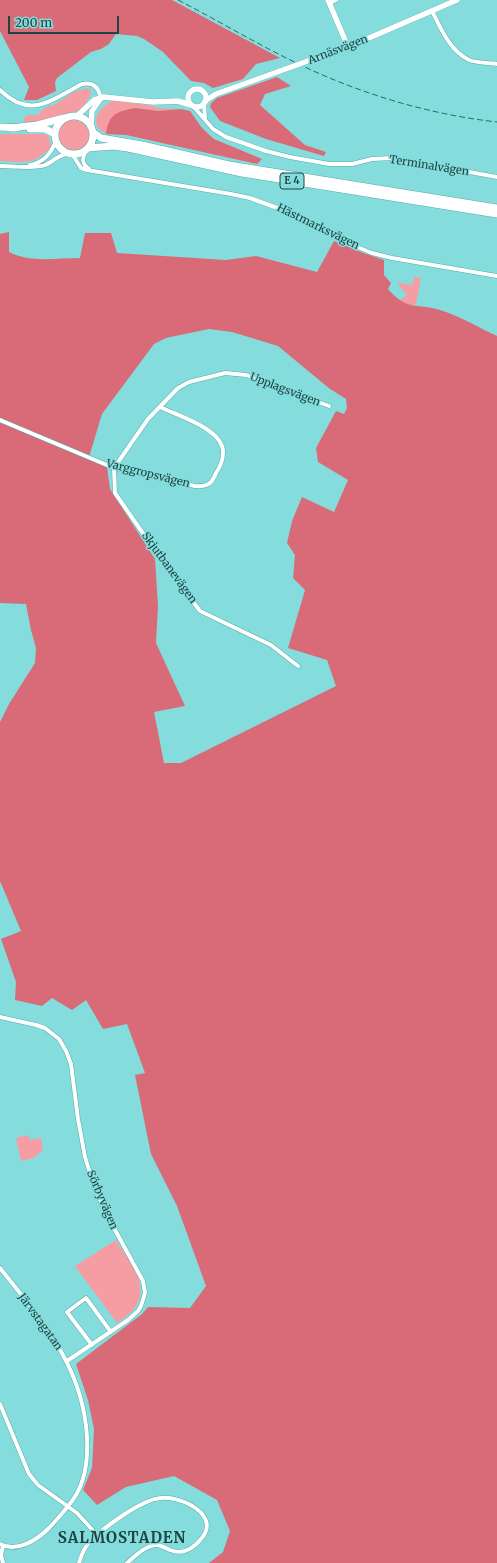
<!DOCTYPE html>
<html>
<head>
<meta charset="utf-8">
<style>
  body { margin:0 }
  #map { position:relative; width:497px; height:1563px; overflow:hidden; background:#84dddc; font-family:Merriweather,serif }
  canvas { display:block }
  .scale { position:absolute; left:8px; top:16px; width:111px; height:18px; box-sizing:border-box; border:2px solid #1e4443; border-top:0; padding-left:5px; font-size:12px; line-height:14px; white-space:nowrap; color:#1e4443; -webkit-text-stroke:3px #84dddc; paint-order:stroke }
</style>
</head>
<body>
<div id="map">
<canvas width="497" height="1563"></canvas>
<div class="scale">200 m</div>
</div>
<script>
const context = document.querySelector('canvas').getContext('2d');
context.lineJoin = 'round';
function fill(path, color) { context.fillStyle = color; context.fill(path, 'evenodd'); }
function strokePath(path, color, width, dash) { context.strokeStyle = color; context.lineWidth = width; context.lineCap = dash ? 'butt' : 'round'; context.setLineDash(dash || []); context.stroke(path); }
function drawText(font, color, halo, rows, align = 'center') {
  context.font = font + ' Merriweather,serif'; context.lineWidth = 3; context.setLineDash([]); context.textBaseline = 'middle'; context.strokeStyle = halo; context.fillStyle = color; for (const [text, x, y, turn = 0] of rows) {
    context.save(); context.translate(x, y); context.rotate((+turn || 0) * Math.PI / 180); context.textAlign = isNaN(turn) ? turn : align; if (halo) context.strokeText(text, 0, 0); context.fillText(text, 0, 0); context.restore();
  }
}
fill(new Path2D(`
  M88,88L91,92C90,98 82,109 76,112C61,118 41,122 25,122L24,121V118L28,115H38L44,108L54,105L74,92Z
  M113,101H120L154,106L156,108L181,109L158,111L136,108L107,128L106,134L98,128C92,116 103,105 113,101Z
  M58 135a16 16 0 1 1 32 0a16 16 0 1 1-32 0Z
  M0,134H45L49,137L51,146C36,166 22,162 0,161Z
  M414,277L421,278L416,304L413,306L399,301L407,295L398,284L399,283L412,285Z
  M28,1135L30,1140L41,1138L43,1150L41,1151L34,1158L21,1161L16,1138Z
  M116,1240C128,1260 152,1286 134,1309C130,1314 122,1319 117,1323L75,1266Z`), '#f69ca3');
fill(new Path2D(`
  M0,0H172L280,58L256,64L243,79L213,88L204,83L191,81L163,52L144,39L137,36L116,34L109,44L101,49L91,52L57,78L55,82L56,91L37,100H24L29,87L0,31Z
  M277,77L291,86L265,94L260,105L305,145L326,152L324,156L266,139L220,121L210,107L211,103L217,98Z
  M136,108L158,111L181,109L190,111L202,128L214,139L262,159L257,164L126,135L106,134C109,113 118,111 136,108Z
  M9,232V252C30,263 57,258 80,258L85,233H111L117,253L226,260L256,256L317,272L334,241L366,254L384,260V275L391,283L388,289C407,311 416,303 440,310C460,316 479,328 497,336V1563H209L223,1552L230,1531L217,1500L174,1476L126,1487L97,1505L83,1490L92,1468L94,1429L88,1400L76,1364L142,1314L148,1307L190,1308L206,1286L177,1206L151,1154L135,1075L145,1073L127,1024L103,1029L86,1000L72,1010L52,998L42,1006L15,1000L16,982L1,939L21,931L0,881V722L9,704L35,663L36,648L31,630L26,604L0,603V234ZM209,329L232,332L278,346L330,389L346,399L347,408L344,414L336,411L316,448L318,462L348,480L334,512L302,497L292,521L287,543L295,555L293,578L305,590L288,648L327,660L336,686L181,763H164L154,712L185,706L156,643L158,606L155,559L110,489L107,467L89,457L102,414L154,344L166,338Z`), '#d86b77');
const street = new Path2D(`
  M330,3L336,0
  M432,11C441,29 450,51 469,60C477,63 488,63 497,64
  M0,90C30,120 51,100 82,84C94,82 98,87 101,98
  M204,103L205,118
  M193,106L213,129L226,137L266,151L290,157L329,164H352L372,159L392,158L497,177
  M86,151C81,159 82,164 89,169
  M72,154L81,168L87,170L231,194L250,198L291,213L343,241L372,253L392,258L497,276
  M30,165C44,162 50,155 56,141
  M0,166C11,166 36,169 45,165C53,162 59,154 68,154
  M0,420L114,468L195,486C207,487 212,484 216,473C220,467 223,461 223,453C224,429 178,416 160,407
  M114,468L115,493L158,555L200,611L271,645L298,666
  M114,468L148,419L178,388L189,382L225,373L246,375L329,406
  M0,1017L36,1025L45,1028L59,1039L66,1051L71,1064L78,1119L85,1157L95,1189L108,1217L143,1281L145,1293L141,1306L138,1311L128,1320L67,1361
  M0,1268C42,1321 83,1366 87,1437C88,1457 86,1478 76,1495C68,1508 58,1518 49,1528C37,1540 17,1553 0,1544
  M92,1345L67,1312L86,1298L111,1332
  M0,1404L29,1474L38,1485L77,1513L97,1535
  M3,1563L1,1555L3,1546
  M79,1563C81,1556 83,1550 88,1544C101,1529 142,1499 161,1498C181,1496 222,1515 201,1539C193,1549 182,1555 170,1550C166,1548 162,1546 158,1545C147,1544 135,1556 127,1563`);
const secondary = new Path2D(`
  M328,0L348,47
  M319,57L348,47L457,0
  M188 98a9 9 0 1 1 18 0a9 9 0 1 1-18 0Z
  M205,101L216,94L280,71
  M77,116L94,100L104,97L153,102L178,101L191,105
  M91,125L92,111L101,98`);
const highway = new Path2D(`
  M55 135a19 19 0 1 1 38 0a19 19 0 1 1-38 0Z
  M0,127L16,128
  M11,128L37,125L64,118
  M30,129H45L55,134
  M94,133L101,138L142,145L229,165L497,208
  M88,148L113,146L128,148L242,173L497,214`);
strokePath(street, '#52acab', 5);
strokePath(secondary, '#52acab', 6);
strokePath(highway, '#52acab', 8);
strokePath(street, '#fff', 4);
strokePath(secondary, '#fff', 5.5);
strokePath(highway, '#fff', 7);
strokePath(new Path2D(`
  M178,0C225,24 270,52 318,73C375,98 435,115 497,122`), '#356665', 1, [6, 3]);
const secondaryBridge = new Path2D(`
  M280,71L319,57`);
strokePath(secondaryBridge, '#52acab', 6, []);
strokePath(secondaryBridge, '#fff', 5.5);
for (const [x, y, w] of [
  [292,181,24]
]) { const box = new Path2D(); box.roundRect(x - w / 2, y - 8, w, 16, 3); context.fillStyle = '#84dddc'; context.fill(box); strokePath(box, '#1e4443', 1); }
drawText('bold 10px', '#1e4443', null, [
  ["E 4",292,181]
]);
drawText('11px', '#1e4443', '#84dddc', [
  ["Arnäsvägen",338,50,-21],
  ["Terminalvägen",429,166,9],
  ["Hästmarksvägen",318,227,26],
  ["Upplagsvägen",285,390,21],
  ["Varggropsvägen",148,474,14],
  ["Skjutbanevägen",169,568,54],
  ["Sörbyvägen",102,1200,67],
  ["Järvstagatan",40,1322,54]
]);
context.letterSpacing = '1px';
drawText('bold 15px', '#1e4443', '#84dddc', [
  ["SALMOSTADEN",122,1539]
]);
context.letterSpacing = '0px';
</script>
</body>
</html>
